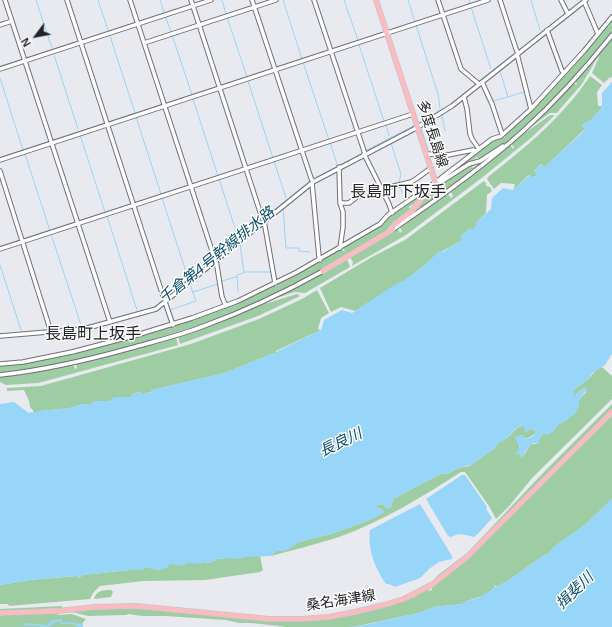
<!DOCTYPE html>
<html>
<head>
<meta charset="utf-8">
<style>
  body { margin:0 }
  #map { position:relative; width:612px; height:627px; overflow:hidden; background:#e8eaef; font-family:Arial,sans-serif }
  canvas { display:block }
  .north { position:absolute; left:16px; top:16px; width:40px; height:40px; -webkit-text-stroke:3px #fff; paint-order:stroke; rotate:238deg; font-size:11px; font-weight:700; line-height:16px; text-align:center; color:#222325 }
  .north::after { content:''; display:block; margin:auto; width:14px; height:18px; background:#222325; clip-path:polygon(50% 0,100% 100%,50% 72%,0 100%) }
</style>
</head>
<body>
<div id="map">
<canvas width="612" height="627"></canvas>
<div class="north">N</div>
</div>
<script>
const context = document.querySelector('canvas').getContext('2d');
context.lineJoin = 'round';
function fill(path, color) { context.fillStyle = color; context.fill(path, 'evenodd'); }
function strokePath(path, color, width, dash) { context.strokeStyle = color; context.lineWidth = width; context.lineCap = dash ? 'butt' : 'round'; context.setLineDash(dash || []); context.stroke(path); }
function drawText(font, color, halo, rows, align = 'center') {
  context.font = font + ' Arial,"Noto Sans JP",sans-serif'; context.lineWidth = 3; context.setLineDash([]); context.textBaseline = 'middle'; context.strokeStyle = halo; context.fillStyle = color; for (const [text, x, y, turn = 0] of rows) {
    context.save(); context.translate(x, y); context.rotate((+turn || 0) * Math.PI / 180); context.textAlign = isNaN(turn) ? turn : align; if (halo) context.strokeText(text, 0, 0); context.fillText(text, 0, 0); context.restore();
  }
}
fill(new Path2D(`
  M612,19V33L572,79H570L571,80C552,102 531,122 509,141H507L508,142L498,146L480,159L477,157L446,177L492,139L502,136L504,138L505,137L504,135L565,74L567,76L566,73L607,26L609,27L608,24Z
  M612,39V77L609,78L604,83L592,73L600,55L596,60L582,84L560,109L557,113H550L532,126L574,83L576,85L577,84L575,81Z
  M590,76L602,85L597,92L598,106H603L591,120L582,125L585,129L545,167L541,164L534,171L537,175L533,178L529,175L513,190L515,184L501,183L494,189L487,179L488,177C526,147 563,117 590,76Z
  M550,115H553L554,116L532,137L483,177L406,235L352,266L353,262L350,257L398,229L400,233L402,231L400,227L448,194L451,198L453,196L451,192L510,145L513,149L514,147L511,144C523,133 537,125 550,115Z
  M498,150L448,190L447,189L446,191L397,224L420,208L418,204L441,184L443,186L444,185L443,183L471,165L473,168Z
  M484,181L486,183V186L490,187L492,191L487,195L486,213L476,223V226L474,229H469L461,236L463,240L441,252L406,280L396,285L355,311L341,307L331,312L320,288L372,257L405,240Z
  M434,186L416,202L409,207L410,210L395,221H393V223L385,232L348,255L347,254L346,255V256L322,270L257,302L203,324L139,344L75,361L74,360V361L25,371L0,373V365L72,353V355H74L73,353L173,326V328H175L174,325L226,307L227,309H228L227,306L275,285L277,287L276,284L342,248L343,251H345L343,248L382,224L391,214L393,216V213Z
  M347,259L350,267L305,293L295,292L264,302Z
  M317,290L329,313L321,318L318,329L321,330L276,351V355L274,353L225,373L152,390L151,392L143,394L139,392L133,394L131,397L114,398L109,401H95L90,405L83,404L70,408L40,411L34,414L33,410L30,407L29,401L24,390L7,391V388L41,386L191,344L259,319L302,299Z
  M297,294L300,296L258,316L180,344L178,336L204,328L255,307Z
  M176,337L178,345L38,383L6,385L0,382V377L26,374L73,364L75,369L77,368L76,364Z
  M602,367L612,376V399L532,478L510,505L496,519L489,506L465,472H461C422,497 383,521 339,537C317,544 293,550 271,556L276,551L285,550L299,542L334,533L367,521L383,513L382,509L377,508V505L382,504L391,507L393,499L442,473L447,474L459,468L469,466L494,449L498,443L507,438L517,428L523,425L526,432L531,429L534,430L536,429L535,434L526,439L522,435L516,439C520,445 521,449 516,453L519,454L522,457L526,452L530,444H538L541,435L554,431L557,425L565,421L579,405V400L586,392L584,388L579,391L576,396H574V390C578,386 582,383 587,380C593,375 594,370 602,367Z
  M612,404V410L459,561L434,580L437,576L467,553L544,472Z
  M612,415V499L586,524L554,547L549,553L537,560L512,578L497,587L495,585C490,598 471,597 462,604L434,607L419,613L353,627H287L252,623H239L226,620L165,616H143L128,614L126,615L88,616L68,611L130,608L252,619L352,615L427,589L429,591L432,590V586L452,572L475,551Z
  M258,555L260,556L263,570L260,572L205,580L143,581L100,586L93,593L90,599L9,606L8,604H0V585L29,580L77,576L79,578L83,575L129,570H140L146,567L158,570L167,567L168,564L170,563L183,565L187,563L203,562L209,563L218,559Z
  M111,590L113,592L111,597L94,599C97,590 102,590 111,590Z
  M62,606V608L0,611V609Z
  M57,612L58,615L72,614L86,619L82,624L83,627H0V615Z`), '#9ecda4');
fill(new Path2D(`
  M612,82V354L605,365L592,373L587,381L583,382L574,390V395L576,396L579,391L586,387L587,389L579,400V405L575,414L565,421L559,424L554,431L548,435L545,434L541,435L538,444L533,443L532,445L530,444L522,457L519,454H515C523,445 519,445 514,437L523,435L525,439H527L535,435L536,429L533,430L531,429L526,432L522,425L515,429L505,440L498,443L494,449L473,464L459,468L447,474L442,473L393,499L390,509H387L382,504L377,505V508L382,509L385,512L367,521L334,533L299,542L287,550L276,551L271,556L244,557L239,559L226,558L218,559L209,563L203,562L200,564L187,563L182,566L170,564L167,568L158,570L146,567L140,570H129L83,575L79,578L76,576L28,580L0,585V404L14,402L29,413L33,412L34,414L36,412L40,411L70,408L83,404L90,405L95,401H109L115,397H131L133,394L139,392L143,394L151,392L152,390L225,373L274,353L276,355V352L321,330L324,320L342,310L352,313L396,284L400,283L423,267L439,251L443,252L462,240L461,236L469,229H474L476,226V223L491,209L492,198L503,188L513,190L530,175L533,178L537,175L534,171L542,164L545,167L585,130L582,125L591,120L602,107V93Z
  M462,475H465L487,507L486,509L492,518C487,523 479,534 474,537C463,535 461,532 451,537L448,536L426,499Z
  M612,499V627H348L360,626L419,613L434,607L462,604L464,602L478,598L493,589L494,586L497,587L512,578L536,561L539,558L543,557L549,553L554,547L586,524Z
  M420,504L452,556V559L439,562L429,569L420,578L395,587L389,584H386C376,570 367,549 370,530Z
  M62,619V623L70,622L82,624L83,627H75L78,626L71,624H61L60,621L56,622L52,625L47,627L22,625L26,623L47,625L52,620Z`), '#97d5f9');
strokePath(new Path2D(`
  M36,0L52,48
  M98,0L108,30
  M160,0L164,12
  M222,0L226,14
  M283,0L302,59
  M344,0L358,40
  M408,0L415,22
  M469,0L470,4
  M531,0L540,30
  M471,7L491,69
  M227,17L247,77
  M166,18L171,32
  M416,25L438,94L440,108
  M172,35L192,95
  M359,45L384,121
  M519,50L582,0
  M54,55L78,129
  M303,62L329,140
  M500,71L508,97L524,92
  M0,78L23,150
  M248,81L273,158
  M478,82L516,52
  M470,89L476,84
  M193,99L218,176
  M493,101L508,97
  M442,115L445,131
  M136,117L161,194
  M109,122L135,113L110,36
  M420,122L442,109
  M386,125L389,136
  M421,128L429,152L443,153
  M80,135L105,212
  M52,141L106,123
  M330,142L337,164
  M391,143L401,174L399,183
  M365,151L415,125
  M25,154L50,231
  M0,158L49,142
  M274,161L286,198
  M219,179L238,237
  M399,187L404,195L412,189
  M162,198L188,278
  M283,208L286,248H299V251L310,252
  M107,216L137,310
  M264,218L313,179L363,153
  M51,234L81,325
  M216,257L262,220
  M0,265L21,330
  M245,272H270
  M222,281L236,277
  M238,291L237,275L244,273L240,244
  M193,292L218,284
  M166,298L214,259
  M170,310L196,301L190,285
  M111,319L155,307L164,300
  M52,329L81,327L108,320
  M0,334L49,330`), '#97d5f9', 1);
const minor = new Path2D(`
  M5,0L110,322
  M67,0L163,296L166,301
  M130,0L214,257L216,260
  M191,0L262,218L264,221
  M252,0L311,178L313,182
  M314,0L365,154
  M438,0L461,69L479,84
  M500,0L516,49L518,53
  M561,0L568,14
  M584,1L598,34
  M0,25L12,21
  M547,30L562,71L564,73
  M144,43L276,0
  M517,54L531,109
  M0,69L211,0
  M482,82L492,104L502,134
  M464,97L467,109L470,134L472,139L479,149
  M364,154L389,204L392,213
  M427,154L448,155L473,150L476,151
  M0,160L488,0
  M339,167L340,203L343,212V227L340,248
  M0,171L51,332
  M437,182H441L469,164L480,161L503,146
  M312,183L319,257L320,260
  M340,203H349L358,196L382,189L411,182L416,179L431,168
  M264,221L275,283
  M392,230C438,199 482,168 523,131C555,102 585,69 612,35
  M0,249L413,114
  M216,260L222,297L226,306
  M165,302L173,325
  M0,336L84,329L156,309L313,182L418,127L452,106L586,0
  M0,364L23,362L72,352L137,335L192,318L238,301L297,272L380,224L388,215L436,182L492,139L501,136L531,109L584,51L612,17
  M0,375C45,370 88,360 131,348C156,341 181,335 204,326C245,311 285,292 323,271`);
const major = new Path2D(`
  M323,271L392,230L394,225L411,212L420,201L436,184L376,0
  M0,613L58,611L95,607L136,606L269,619H300L329,617L355,612L384,605L404,599L433,584L468,556L612,412`);
strokePath(minor, '#6f7175', 5.5);
strokePath(major, '#c6c6c6', 6);
strokePath(minor, '#fff', 3.5);
strokePath(major, '#fbbcc1', 4.5);
drawText('14px', '#222325', '#fff', [
  ["多度長島線",432,134,72],
  ["桑名海津線",341,601,-9]
]);
drawText('italic 15px', '#0b4d6b', '#fff', [
  ["千倉第4号幹線排水路",217,256,-39],
  ["長良川",341,443,-26],
  ["揖斐川",575,591,-44]
]);
drawText('16px', '#222325', '#fff', [
  ["長島町下坂手",398,193],
  ["長島町上坂手",93,335]
]);
</script>
</body>
</html>
